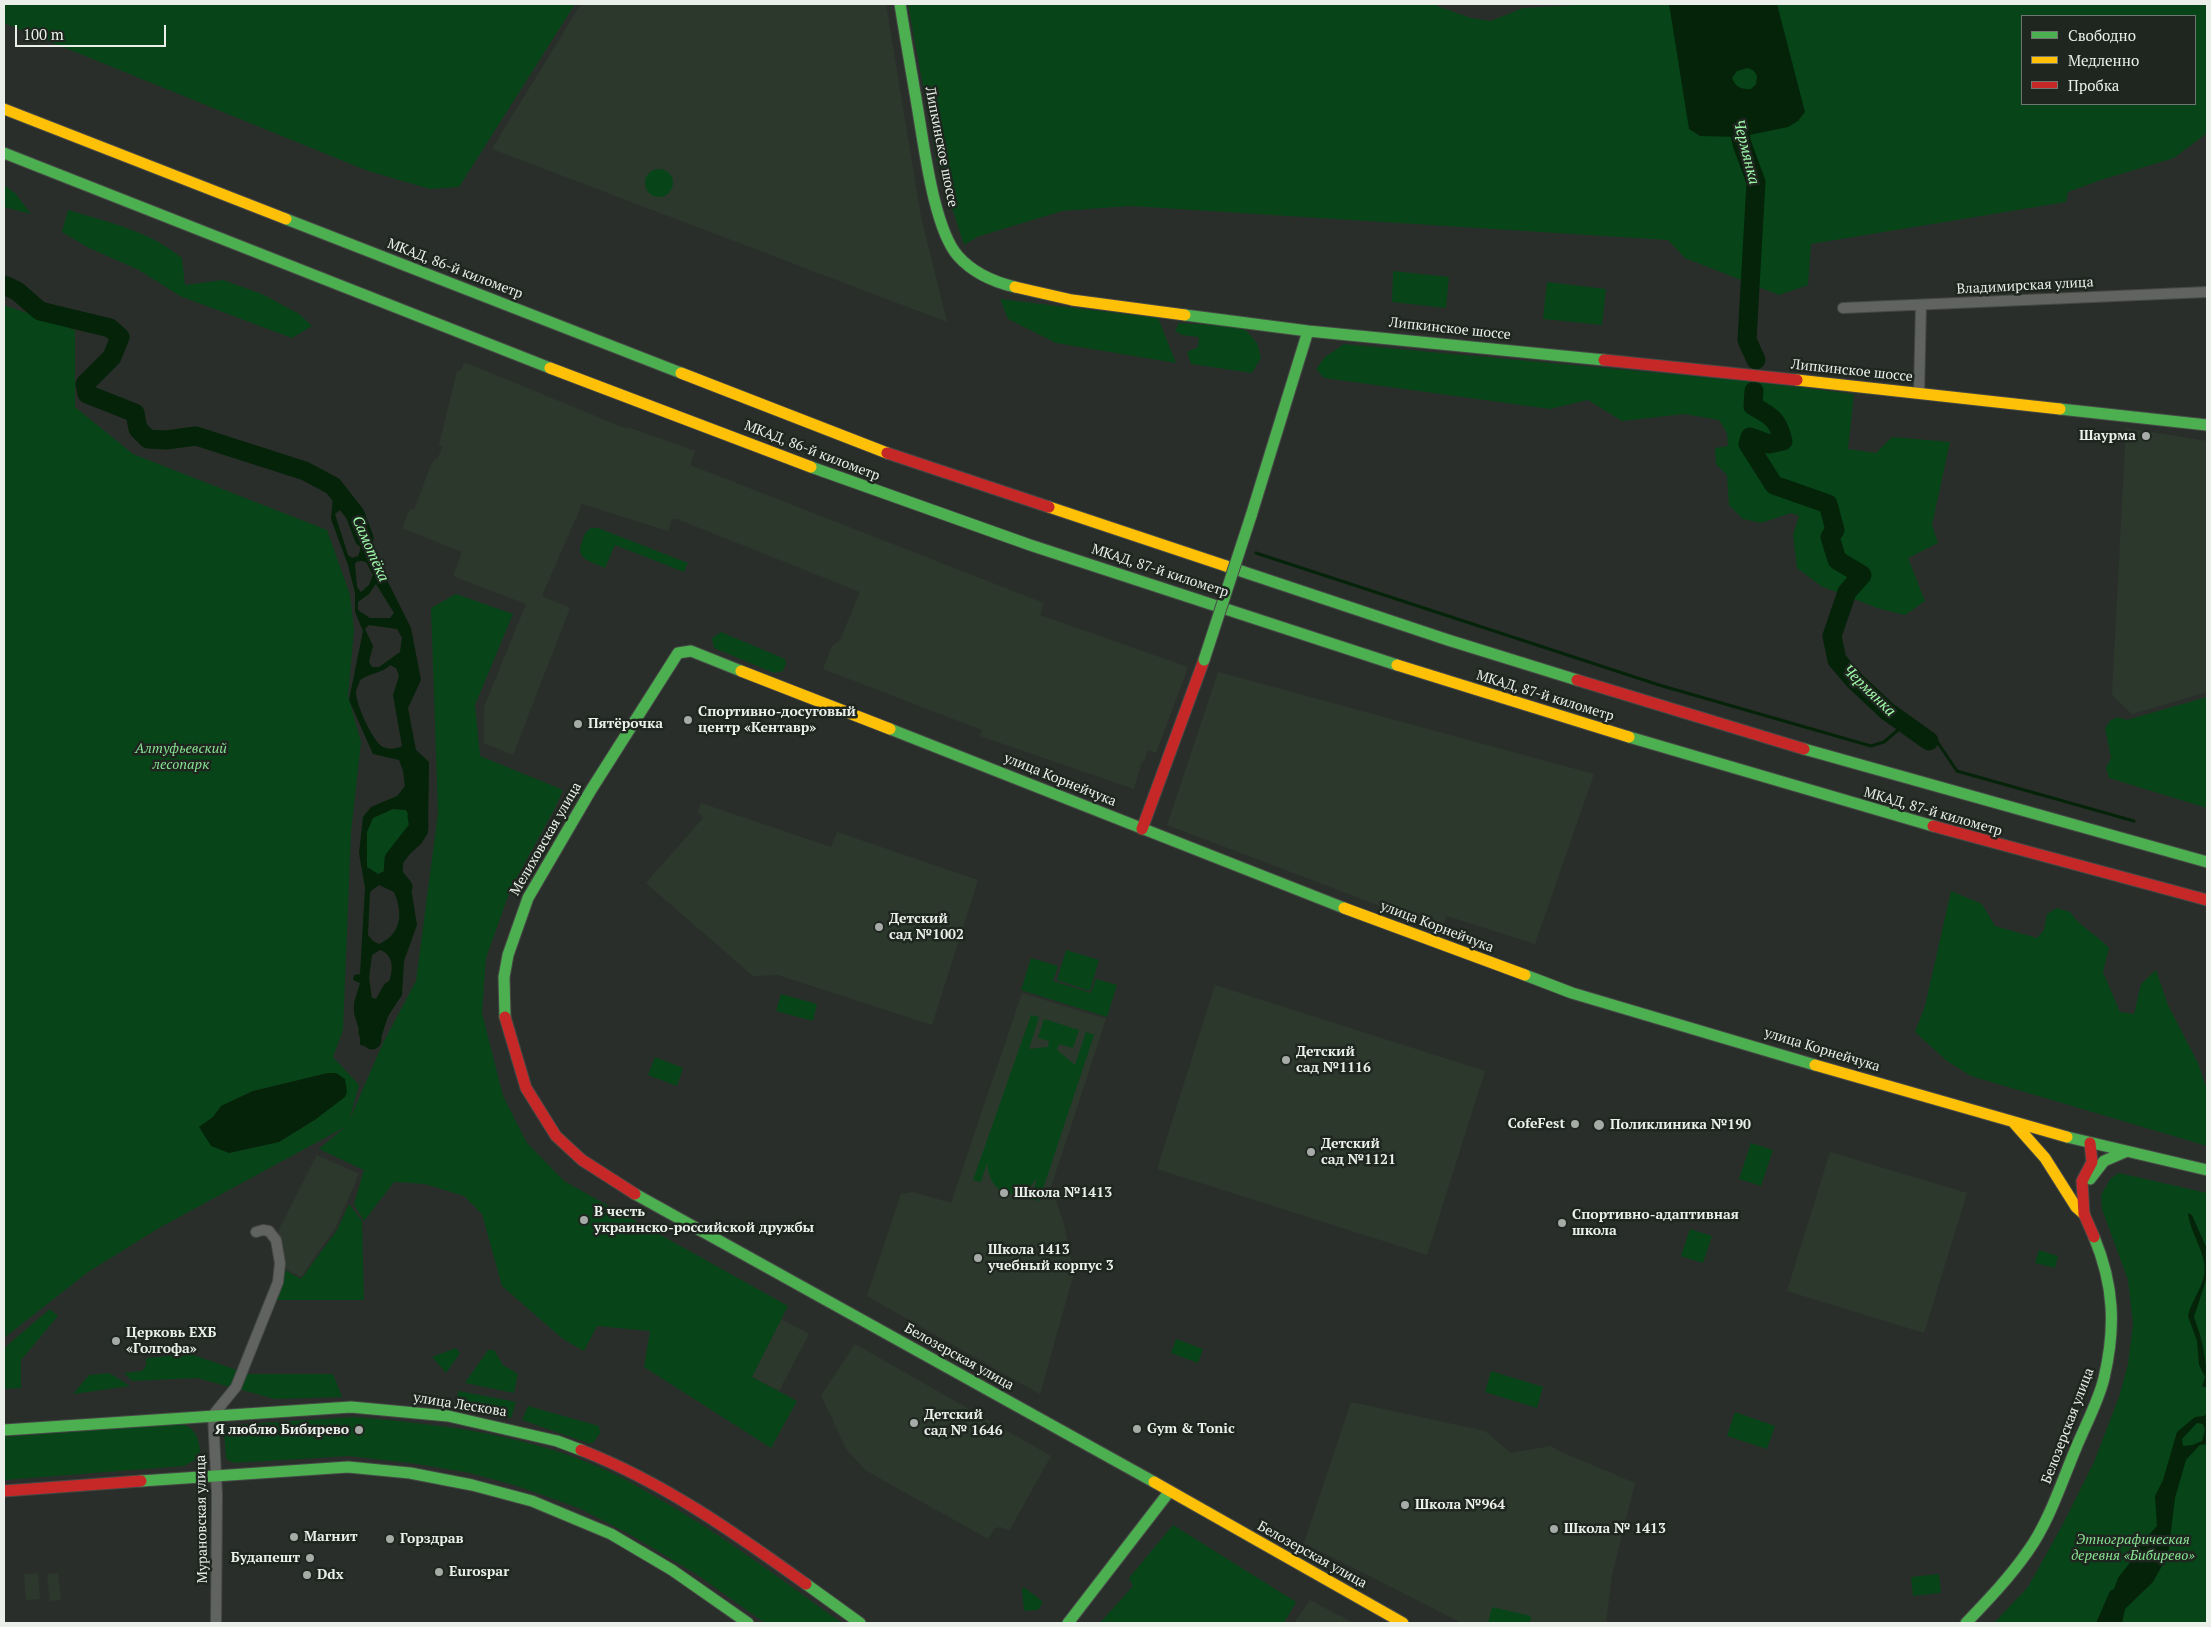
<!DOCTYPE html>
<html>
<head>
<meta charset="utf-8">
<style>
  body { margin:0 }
  #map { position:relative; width:2211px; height:1627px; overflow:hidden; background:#2a2e2a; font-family:"PT Serif",serif }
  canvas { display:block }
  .frame { position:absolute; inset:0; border:5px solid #eaefea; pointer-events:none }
  .legend { position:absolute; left:2021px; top:15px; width:175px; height:90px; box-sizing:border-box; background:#1e261f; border:1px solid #707670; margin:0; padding:6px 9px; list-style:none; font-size:15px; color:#eaefea }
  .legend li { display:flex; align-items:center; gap:10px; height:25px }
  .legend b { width:25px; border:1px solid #707670 }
  .scale { position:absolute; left:15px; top:25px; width:151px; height:22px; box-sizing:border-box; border:2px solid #eaefea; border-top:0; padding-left:6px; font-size:15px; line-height:18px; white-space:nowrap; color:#eaefea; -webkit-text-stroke:4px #1e261f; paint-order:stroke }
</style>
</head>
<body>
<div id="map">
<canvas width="2211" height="1627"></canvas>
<div class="frame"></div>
<ul class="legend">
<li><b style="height:6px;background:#4caf50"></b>Свободно</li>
<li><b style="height:6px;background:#ffc107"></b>Медленно</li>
<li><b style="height:6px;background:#c62828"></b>Пробка</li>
</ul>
<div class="scale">100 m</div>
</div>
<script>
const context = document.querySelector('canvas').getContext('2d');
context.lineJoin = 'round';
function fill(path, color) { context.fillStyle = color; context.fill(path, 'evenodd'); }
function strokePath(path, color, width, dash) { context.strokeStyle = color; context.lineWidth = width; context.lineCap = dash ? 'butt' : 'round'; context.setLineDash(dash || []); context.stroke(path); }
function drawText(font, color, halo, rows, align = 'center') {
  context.font = font + ' "PT Serif",serif'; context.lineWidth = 5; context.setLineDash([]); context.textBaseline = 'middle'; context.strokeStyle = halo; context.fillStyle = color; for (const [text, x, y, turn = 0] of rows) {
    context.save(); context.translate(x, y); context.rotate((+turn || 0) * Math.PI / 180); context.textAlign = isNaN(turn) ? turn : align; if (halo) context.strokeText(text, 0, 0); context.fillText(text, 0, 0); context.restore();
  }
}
fill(new Path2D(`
  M581,4H886L921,217L947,322L492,149Z
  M464,362L627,429L628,427L695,451L690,465L1044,603L1040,615L1188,667L1156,753L1148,750L1144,762L1142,761L1134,789L980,736L982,730L823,669L832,646L840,640L860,592L677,519H672L668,531L582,504L542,596L570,608L513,755L484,743V707L526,604L453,576L462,552L402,528L410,509L414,510L430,467L435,459L437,460L443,446L439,445L457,371H461Z
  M2126,428L2207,441V692L2132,714L2112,695Z
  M1218,672L1594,774L1535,944L1447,916L1441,929L1167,825Z
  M701,803L831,847L837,832L978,880L932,1025L778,975L753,976L646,883L703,818L698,811Z
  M1215,985L1485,1071L1427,1255L1157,1169Z
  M1022,993L1106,1019L1051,1187L1064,1224L1074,1273L1040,1394L867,1296L901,1194L913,1192L951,1203Z
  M1830,1152L1967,1193L1924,1333L1787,1291Z
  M317,1155L359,1174L336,1227L301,1277L286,1269L278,1231Z
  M781,1319L809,1334L779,1391L752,1377Z
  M855,1344L1051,1456L1009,1531L1001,1527L995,1528L988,1539L865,1470L847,1450L821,1396Z
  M1351,1402L1485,1431L1511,1453L1551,1446L1559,1451L1635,1483L1612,1575L1606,1623H1462L1304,1543Z
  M38,1573L40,1599L26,1600L24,1574Z
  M58,1573L61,1600L50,1601L47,1574Z
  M1310,1600L1353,1623H1294Z`), '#2d382d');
fill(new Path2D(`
  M4,4H575L459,187L430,189L368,171L4,23Z
  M908,4H1437V6L1471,18L1491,21L1523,8L1598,4H1675L1764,129L1765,4H2207V133L2174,158L2101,180L2068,192L2066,202L1811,244L1808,285L1779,295L1685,258L1668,240L1130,206L1062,211L977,237L964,245L937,162ZM2022,16H2195V104H2022Z
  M1754,64L1762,81L1745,97L1730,85L1731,69Z
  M645 183a14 14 0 1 1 28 0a14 14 0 1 1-28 0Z
  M4,185L15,193L31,214L4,207Z
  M68,210C108,222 149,231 182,258L185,285L223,280L262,294L299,314L312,326L292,338L180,296L139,270L87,247L62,232Z
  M1393,271L1449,277L1446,308L1392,302Z
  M1547,282L1606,289L1602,325L1543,319Z
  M1000,299L1158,318L1176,363L1056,343L1008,319Z
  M4,305L75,330V407L133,454L327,530L350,595L354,630L348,696L361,742L351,832L343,1030L333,1057L359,1085L349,1121L383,1043L416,981L438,813L431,608L456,594L513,614L475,705L480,756L563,790L555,808L511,888L486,958L482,1013L503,1096L527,1143L564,1181L788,1306L752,1377L797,1401L771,1448L644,1367L650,1331L597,1326L584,1351L563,1339L502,1286L482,1214L464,1196L425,1184L394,1182L364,1221L354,1204L364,1170L319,1149L345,1127L159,1228L88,1272L4,1338ZM328,1073H336L316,1119L279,1142L229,1153L199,1127L213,1117L221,1106L253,1091Z
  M1179,323L1243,327L1257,343L1261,358L1252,373L1191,364L1187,352L1198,347L1199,337L1182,335L1175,331Z
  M1344,344L1757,382L1854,394L1848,449L1876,453L1892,437L1950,442L1932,525L1938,543L1908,558L1925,601L1905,615L1877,608L1821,586L1797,568L1793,535L1799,516L1791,513L1761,523L1743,519L1729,505L1727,475L1716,464L1715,448L1728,446L1727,433L1719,420L1684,414L1622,421L1588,400L1550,409L1324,378L1316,369L1325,357Z
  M591,528H598L688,563L684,572L615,545L605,568C592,562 574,559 582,542C584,535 585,532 591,528Z
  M721,632L785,659L786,663L783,671L774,673L714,648L712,638Z
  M2207,697V808L2109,778L2106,768L2111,758L2105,728L2111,720L2118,717L2127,720Z
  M393,809L406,810L414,824C408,847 400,865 378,874L367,867V831L373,818Z
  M1951,891L1982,904L1995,926L2037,938L2044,930L2047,914L2057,908L2070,912C2080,927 2097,935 2109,948L2103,972L2120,1012L2134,1014L2141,984L2156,970L2168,1005L2198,1063L2207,1090V1146L1971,1076L1947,1061L1915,1032L1925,1006Z
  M1066,950L1099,960L1090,991L1057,980Z
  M1031,958L1058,966L1053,981L1091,993L1096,979L1117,985L1107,1017L1021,990Z
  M781,994L817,1004L813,1021L776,1011Z
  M1031,1015L1039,1017L1029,1049L1048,1047L1049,1041L1038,1038L1044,1019L1079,1030L1073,1048L1059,1044L1057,1050L1075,1065L1086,1032L1094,1035L1039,1201L1031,1199L1037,1178C1019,1206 989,1195 987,1163L981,1182L973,1180Z
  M655,1057L683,1068L677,1086L648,1075Z
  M1751,1143L1773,1150L1761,1186L1739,1179Z
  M2119,1173L2207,1193V1623H1994L2028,1587L2063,1524L2094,1462L2119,1397L2128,1364L2133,1324L2128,1280L2102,1209L2101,1195L2111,1178Z
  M349,1204L362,1221L364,1300H276L285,1270L301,1279L337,1230Z
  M1690,1229L1712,1236L1703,1263L1681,1256Z
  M2039,1250L2058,1256L2055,1268L2035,1263Z
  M50,1309L58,1316L21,1360V1388L4,1389V1348Z
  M1176,1339L1203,1349L1198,1363L1171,1353Z
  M456,1348L460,1353L446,1373L432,1357Z
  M488,1350H494L503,1365L518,1374L514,1393L465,1383Z
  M185,1352L248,1374H333L342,1397L275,1399L197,1378L132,1381L124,1373L142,1371L146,1366V1358L178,1355L182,1357Z
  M1491,1371L1543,1387L1537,1408L1485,1392Z
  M109,1373L130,1386L73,1394L89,1375Z
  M459,1391L516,1402L511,1418L454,1406Z
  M528,1406L599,1426L600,1433L593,1443H588L522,1420Z
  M1735,1412L1775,1426L1767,1449L1727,1436Z
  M353,1417C441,1424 534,1435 614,1474C628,1480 641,1489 654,1496C720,1533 780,1579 842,1623H765L696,1574L629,1534L579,1508L514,1485L470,1473L417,1464L349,1456L234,1463L226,1459L224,1432L233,1425Z
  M181,1424C195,1427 199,1438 200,1451L195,1460L184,1466L4,1480V1437Z
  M1173,1525L1296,1602L1284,1623H1100L1133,1586L1129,1578Z
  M1939,1574L1941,1593L1913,1596L1911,1577Z
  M1022,1588H1025L1043,1602L1038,1610L1024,1611Z
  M1492,1607L1531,1616L1530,1623H1488Z`), '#074519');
fill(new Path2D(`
  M1669,4H1777L1805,112L1798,121L1788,127L1740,137L1700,136L1689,129ZM1748,68L1754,71L1757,76L1756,84L1751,89C1741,89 1736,88 1732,78L1737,71Z
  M339,491L365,528L372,550L411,628L421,680L408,708L416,750L429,762L428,833L421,844L405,858L399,873L402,881L411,888L417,925L404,961L402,995L388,1016L381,1038L372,1040L364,1046L360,1045V1033L354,1013V1003L360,983L353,980L354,975L360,974L365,888L359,853L363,817L371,807L397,796L405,786L403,771L399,760L373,754L349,700L363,631L355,612V593L348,565L331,519L333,495ZM340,510C355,517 366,540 358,556L352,558L348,555L335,514ZM361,561L366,562L373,575L369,585L361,592L357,587L355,565L356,562ZM376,584L394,613L390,618H370L358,610V602L369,594ZM369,625L397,629L402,638L400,652L379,667H372L369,662L373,646L365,629ZM390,665L396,668L399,676L393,695L402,746C395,749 390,750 383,747C373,742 355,703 356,691C357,688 359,684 360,680C370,673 381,674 390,665ZM393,809L406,810L414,824C408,846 400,866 378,874L367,867V832L373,818ZM379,885L394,892C403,913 402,934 379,944L373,941L368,935L370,892ZM380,950C401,957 389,986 381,1000L372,998L369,978L372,955Z
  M328,1073H336L345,1079L347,1092L345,1097L316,1119L279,1142L229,1153L211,1146L199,1127L213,1117L221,1106L253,1091Z
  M2188,1213L2192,1215L2207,1249V1277L2194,1317C2203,1340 2207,1363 2207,1388L2202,1386L2205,1377L2199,1365L2197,1341L2188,1316C2191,1302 2201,1290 2204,1276C2208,1254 2190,1234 2188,1213Z
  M2207,1413V1444L2200,1445L2186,1460L2175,1498L2168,1555L2153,1582L2125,1609L2122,1623H2096L2110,1591L2114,1589L2118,1578L2132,1560L2134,1551L2157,1526L2155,1496L2163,1480L2177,1432L2195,1417L2204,1416ZM2197,1423L2203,1424L2205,1430L2202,1441L2192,1445L2183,1446L2182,1439Z`), '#042309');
strokePath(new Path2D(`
  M1256,553L1659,685L1871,746L1884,742L1905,724
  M1929,741L1938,743L1957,771L2134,821`), '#042309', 3);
strokePath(new Path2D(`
  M1736,113L1742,144L1756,182L1747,340L1756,360
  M4,285L17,291L40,311L110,328L120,337L112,357L85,384L87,394L135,413L138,429L148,439L166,440L196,436L305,471L333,486L355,514L364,538
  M1754,391L1753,406C1771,416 1778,419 1783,441L1769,444L1750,437L1748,444L1774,485L1828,504L1835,530L1830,537L1837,560L1862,575L1847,592L1832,636L1837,660L1854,680L1887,711L1929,741
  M403,887L393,875L394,859L419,827L417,816
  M372,1040L368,1032L392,990`), '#042309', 19);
const street = new Path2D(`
  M1843,308L2207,292
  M1919,393L1921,305
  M216,1623L217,1495L213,1415L236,1387L278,1282L280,1263L276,1240L269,1231L263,1230L256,1232`);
const fast = new Path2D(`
  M900,4C906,42 913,80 919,117C925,153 935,230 958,256C973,273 994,282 1015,287
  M4,153L550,368
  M286,219L681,373
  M1185,315L1308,331L1604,360
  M2060,409L2207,425
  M811,467L1030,545L1397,665
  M1251,516L1308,331
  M1226,566L1448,640L1577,680
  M890,729L1344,908
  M1629,737L1933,826
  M1804,749L2207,862
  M1525,975L1572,993L1815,1065
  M505,1017L504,977L508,955L528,898L591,790L678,653L691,651L741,671
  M2067,1137L2207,1170
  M2090,1179L2104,1161L2125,1152
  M635,1194L1154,1482
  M4,1430L351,1407L448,1416L557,1441L581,1450
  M141,1481L348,1467L410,1473L472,1485L532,1501L611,1534L672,1570L748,1623
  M806,1584L860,1623
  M1068,1623L1169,1492
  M1966,1623C1988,1600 2010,1577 2028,1551C2049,1522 2062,1481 2076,1448C2085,1426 2099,1400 2104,1378C2116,1327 2114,1285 2094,1237`);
const slow = new Path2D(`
  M4,109L286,219
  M1015,287L1072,300L1185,315
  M550,368L811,467
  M681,373L887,453
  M1797,380L2060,409
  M1049,507L1226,566
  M1397,665L1629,737
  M741,671L890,729
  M1344,908L1525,975
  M1815,1065L2067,1137
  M2014,1123L2045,1158L2076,1207L2084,1214
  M1154,1482L1403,1623`);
const jam = new Path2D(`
  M1604,360L1797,380
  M887,453L1049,507
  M1577,680L1804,749
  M1933,826L2207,900
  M1142,829L1204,660
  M505,1017L526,1088L556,1136L582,1160L635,1194
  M2090,1143L2092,1162L2082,1181L2084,1214L2094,1237
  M581,1450C663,1482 735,1533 806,1584
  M4,1491L141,1481`);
strokePath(street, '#464946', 12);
strokePath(fast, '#464946', 13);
strokePath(slow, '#464946', 13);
strokePath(jam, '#464946', 13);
strokePath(street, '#606360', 10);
strokePath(fast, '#4caf50', 11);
strokePath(slow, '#ffc107', 11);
strokePath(jam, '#c62828', 11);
const fastBridge = new Path2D(`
  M1204,660L1251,516`);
strokePath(fastBridge, '#464946', 13, []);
strokePath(fastBridge, '#4caf50', 11);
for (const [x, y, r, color] of [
  [2146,436,5,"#a7aba7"],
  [688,720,5,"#a7aba7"],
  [578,724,5,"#a7aba7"],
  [879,927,5,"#a7aba7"],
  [1286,1060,5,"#a7aba7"],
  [1575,1124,5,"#a7aba7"],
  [1599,1125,6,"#a7aba7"],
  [1311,1152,5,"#a7aba7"],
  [1004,1193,5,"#a7aba7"],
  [584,1220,5,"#a7aba7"],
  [1562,1223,5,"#a7aba7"],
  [978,1258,5,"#a7aba7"],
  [116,1341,5,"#a7aba7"],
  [914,1423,5,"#a7aba7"],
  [1137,1429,5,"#a7aba7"],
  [359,1430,5,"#a7aba7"],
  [1405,1505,5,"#a7aba7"],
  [1554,1529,5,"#a7aba7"],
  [294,1537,5,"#a7aba7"],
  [390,1539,5,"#a7aba7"],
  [310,1558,5,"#a7aba7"],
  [439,1572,5,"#a7aba7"],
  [307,1575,5,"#a7aba7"]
]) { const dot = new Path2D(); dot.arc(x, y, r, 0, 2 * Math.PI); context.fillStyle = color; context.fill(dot); strokePath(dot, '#1e261f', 2); }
drawText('14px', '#eaefea', '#1e261f', [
  ["Липкинское шоссе",941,147,79],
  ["МКАД, 86-й километр",455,269,21],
  ["Владимирская улица",2025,286,-3],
  ["Липкинское шоссе",1450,329,6],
  ["Липкинское шоссе",1852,371,6],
  ["МКАД, 86-й километр",812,451,21],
  ["МКАД, 87-й километр",1160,571,18],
  ["МКАД, 87-й километр",1545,696,17],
  ["улица Корнейчука",1060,780,22],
  ["МКАД, 87-й километр",1933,812,16],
  ["Мелиховская улица",546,839,-60],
  ["улица Корнейчука",1437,927,21],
  ["улица Корнейчука",1822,1050,17],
  ["Белозерская улица",959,1357,29],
  ["улица Лескова",460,1405,9],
  ["Белозерская улица",2068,1426,-69],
  ["Мурановская улица",202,1519,-91],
  ["Белозерская улица",1312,1555,29]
]);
drawText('bold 14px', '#eaefea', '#1e261f', [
  ["Шаурма",2136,436,"right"],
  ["Спортивно-досуговый",698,712],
  ["центр «Кентавр»",698,728],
  ["Пятёрочка",588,724],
  ["Детский",889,919],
  ["сад №1002",889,935],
  ["Детский",1296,1052],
  ["сад №1116",1296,1068],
  ["CofeFest",1565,1124,"right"],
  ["Поликлиника №190",1610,1125],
  ["Детский",1321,1144],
  ["сад №1121",1321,1160],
  ["Школа №1413",1014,1193],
  ["В честь",594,1212],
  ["украинско-российской дружбы",594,1228],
  ["Спортивно-адаптивная",1572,1215],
  ["школа",1572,1231],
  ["Школа 1413",988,1250],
  ["учебный корпус 3",988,1266],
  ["Церковь ЕХБ",126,1333],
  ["«Голгофа»",126,1349],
  ["Детский",924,1415],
  ["сад № 1646",924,1431],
  ["Gym & Tonic",1147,1429],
  ["Я люблю Бибирево",349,1430,"right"],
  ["Школа №964",1415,1505],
  ["Школа № 1413",1564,1529],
  ["Магнит",304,1537],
  ["Горздрав",400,1539],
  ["Будапешт",300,1558,"right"],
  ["Eurospar",449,1572],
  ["Ddx",317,1575]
], 'left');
drawText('italic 14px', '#89e394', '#1e261f', [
  ["Алтуфьевский",181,749],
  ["лесопарк",181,765],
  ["Этнографическая",2133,1540],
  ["деревня «Бибирево»",2133,1556]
]);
drawText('italic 15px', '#a2fdac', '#1e261f', [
  ["Чермянка",1746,152,76],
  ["Самотёка",370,549,66],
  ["Чермянка",1869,691,44]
]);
</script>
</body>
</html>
